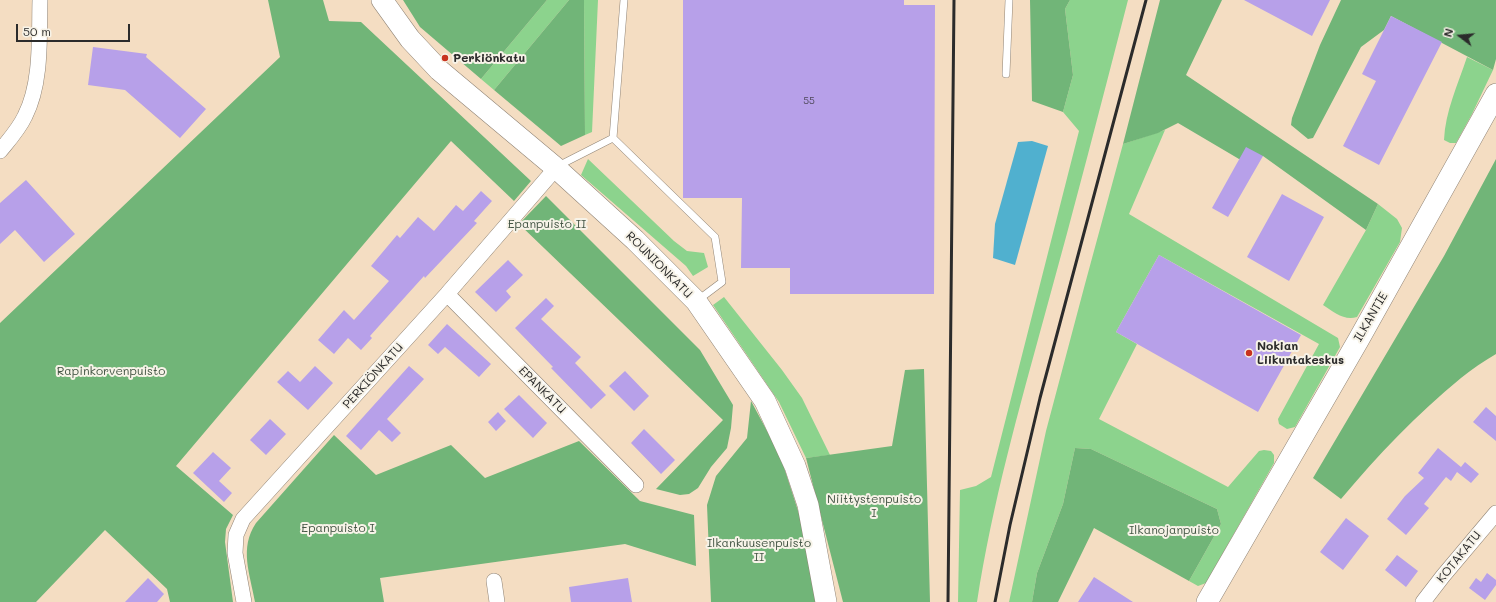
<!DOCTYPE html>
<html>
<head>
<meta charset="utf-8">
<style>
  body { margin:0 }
  #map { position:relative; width:1496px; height:602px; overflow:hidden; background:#f4ddc2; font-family:Mali,sans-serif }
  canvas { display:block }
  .north { position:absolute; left:1440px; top:16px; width:40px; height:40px; -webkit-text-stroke:3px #f7f3e8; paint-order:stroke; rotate:286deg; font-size:11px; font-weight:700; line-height:16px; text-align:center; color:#2b2b2b }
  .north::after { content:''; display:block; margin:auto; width:14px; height:18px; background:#2b2b2b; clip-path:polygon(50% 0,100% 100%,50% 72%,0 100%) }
  .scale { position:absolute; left:16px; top:24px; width:114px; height:18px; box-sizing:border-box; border:2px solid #2b2b2b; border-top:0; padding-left:5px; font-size:12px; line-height:14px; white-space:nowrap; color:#2b2b2b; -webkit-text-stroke:3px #f7f3e8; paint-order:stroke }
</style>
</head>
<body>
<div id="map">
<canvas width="1496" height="602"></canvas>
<div class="north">N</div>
<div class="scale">50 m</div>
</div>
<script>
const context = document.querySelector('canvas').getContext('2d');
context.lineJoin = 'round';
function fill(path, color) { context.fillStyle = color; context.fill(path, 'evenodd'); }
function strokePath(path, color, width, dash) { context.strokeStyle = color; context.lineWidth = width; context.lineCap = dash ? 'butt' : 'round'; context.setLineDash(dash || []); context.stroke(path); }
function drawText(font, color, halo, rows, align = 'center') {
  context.font = font + ' Mali,sans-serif'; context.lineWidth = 4; context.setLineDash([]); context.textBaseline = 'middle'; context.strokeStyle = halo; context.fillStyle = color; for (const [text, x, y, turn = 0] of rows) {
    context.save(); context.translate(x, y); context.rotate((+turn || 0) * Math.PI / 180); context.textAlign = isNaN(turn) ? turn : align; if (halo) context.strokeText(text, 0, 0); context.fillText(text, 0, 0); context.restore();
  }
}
fill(new Path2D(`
  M547,0H569L494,90L481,79Z
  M584,0H598L592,132L585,135Z
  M1070,0H1128C1101,105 1074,209 1045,314C1019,409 992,504 977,602H958L960,490L976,486L991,477L1079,131L1063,112L1073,75L1065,9Z
  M1467,57L1493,70L1472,114L1456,143H1450L1444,140C1445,112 1458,84 1467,57Z
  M1165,130L1129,214L1338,338L1340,347L1295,427L1287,429L1279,424L1278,419L1319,344L1159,255L1116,332L1137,344L1099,419L1228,487L1259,451L1264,450L1271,451L1274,455V463L1206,583L1198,586L1189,581L1221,524L1217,509L1091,449L1075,448L1063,504L1037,573L1032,602H1009L1046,431L1085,284L1123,144Z
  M588,159L674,241L687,251L704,253L708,267L693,276L686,266L581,175Z
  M1378,204L1397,219L1402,228L1400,242L1357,317C1344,321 1334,312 1323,305L1366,230Z
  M724,297L782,370L802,398L830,455L806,458L779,402L713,305Z`), '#8cd38d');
fill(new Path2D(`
  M268,0H323L329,21L361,22L531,181L514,201L451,141L176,466L233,515L226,529L225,542L233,602H170L167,589L105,530L36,602H0V323L280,57Z
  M403,0H547L481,79L420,27Z
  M569,0H584L585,135L561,146L494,90Z
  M1030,0H1070L1065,9L1073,75L1063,112L1032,101Z
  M1160,0H1222L1186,75L1378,204L1366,230L1263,156L1239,159L1178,123L1158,133L1123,144Z
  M1341,0H1496V59L1493,70L1391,16L1384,30L1361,47L1313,138L1308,139L1291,125L1292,118L1320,45Z
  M1496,159V354C1484,361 1472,369 1461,378C1417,414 1378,455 1341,499L1313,478L1444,256Z
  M546,196L700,350L733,405L731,428L727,448L711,467L698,488L689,494L680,495L656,489L723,420L519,224Z
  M924,369L930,602H843L806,458L892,446L905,370Z
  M751,401L780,455L812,554L819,602H711L707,505L716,476L747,438Z
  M334,435L376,475L451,445L485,478L579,441L640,501L694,515L696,566L625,544L380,578L384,602H255C250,574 239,548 256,523Z
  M1075,448L1091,449L1217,509L1221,524L1189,581L1094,528L1058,602H1032L1037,573L1063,504Z`), '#71b578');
fill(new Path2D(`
  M1032,141L1048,146L1015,265L993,258L995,224L1018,142Z`), '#50b0cf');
fill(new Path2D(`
  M683,0H904V5H935L934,294H790V268H741L742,198H683Z
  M1244,0H1330L1312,36Z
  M1391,16L1442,42L1379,165L1343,146L1376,81L1362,74Z
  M93,47L147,54L146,57L206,109L180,138L125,90L88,85Z
  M1246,147L1263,156L1228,217L1212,208Z
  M26,180L75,234L44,262L15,230L0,244V203Z
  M481,191L492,201L474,221L477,223L425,278L424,276L396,307L370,336L372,338L361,350L348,338L334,354L318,340L344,310L354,320L389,281L371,266L397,235L400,238L418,217L434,231L456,205L463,211Z
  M1282,194L1324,217L1289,281L1247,257Z
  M1159,255L1301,335L1258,412L1116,332Z
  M508,260L523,275L506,291L511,297L496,312L475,292Z
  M546,298L554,306L541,319L581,357L575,363L606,395L591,409L551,368L553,367L515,328Z
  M447,324L491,364L479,377L445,347L438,354L428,345Z
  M315,366L333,383L308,410L277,382L288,371L300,382Z
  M409,366L424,379L387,419L401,433L392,442L379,430L361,450L346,436Z
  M625,371L649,396L634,411L609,386Z
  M519,395L547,423L533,438L504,409Z
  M1486,407L1496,416V441L1473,422Z
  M498,412L506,421L496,431L488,422Z
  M270,419L286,434L266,455L250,440Z
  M644,429L675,460L661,474L631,443Z
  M1438,448L1461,467L1465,462L1479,474L1471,483L1457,472L1451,481L1446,477L1424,504L1429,508L1406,535L1387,519L1405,496L1424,478L1418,473Z
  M213,452L231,468L219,481L232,493L224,502L193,473Z
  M1346,518L1369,536L1343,570L1320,552Z
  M1397,555L1418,571L1406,587L1385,570Z
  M1487,573L1496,580V585L1485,600L1469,588L1476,578L1481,582Z
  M1094,577L1133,602H1078Z
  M148,578L164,594L157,602H125Z
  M628,578L632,602H571L569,587Z`), '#b7a0e9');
const service = new Path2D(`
  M1006,74L1009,0
  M613,138L715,237L722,282L698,300
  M558,166L613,138L624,0`);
const minor = new Path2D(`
  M0,151C9,140 19,129 25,116C42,83 39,37 40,0
  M447,294L636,485
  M494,581L497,602
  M244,602L235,553L236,535L243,519L447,294L556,168
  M1423,602L1443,576L1496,513`);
const secondary = new Path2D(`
  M382,0L410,39L439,70L556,168L635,240L696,301L765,401L795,466L808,505L826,602
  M1207,602L1359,339L1496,94`);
strokePath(service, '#908476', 8);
strokePath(minor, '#908476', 16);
strokePath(secondary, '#908476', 22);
strokePath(service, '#fff', 7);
strokePath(minor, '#fff', 15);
strokePath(secondary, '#fff', 21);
strokePath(new Path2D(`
  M948,602L954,0
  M995,602L1010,525L1040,398L1146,0`), '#2b2b2b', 3);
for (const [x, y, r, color] of [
  [445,58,4,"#c8321e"],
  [1249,353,4,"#c8321e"]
]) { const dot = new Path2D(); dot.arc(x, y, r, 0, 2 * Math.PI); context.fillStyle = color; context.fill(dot); strokePath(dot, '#f7f3e8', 1.5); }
drawText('10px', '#4e485a', null, [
  ["55",809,101]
]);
drawText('bold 12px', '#2b2b2b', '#f7f3e8', [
  ["Perkiönkatu",453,58],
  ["Nokian",1257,346],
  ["Liikuntakeskus",1257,360]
], 'left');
drawText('12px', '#435544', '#f7f3e8', [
  ["Epanpuisto II",547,224],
  ["Rapinkorvenpuisto",111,371],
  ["Niittystenpuisto",874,499],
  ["I",874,513],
  ["Epanpuisto I",338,528],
  ["Ilkanojanpuisto",1174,530],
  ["Ilkankuusenpuisto",759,543],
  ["II",759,557]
]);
drawText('12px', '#2b2b2b', '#f7f3e8', [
  ["ROUNIONKATU",659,265,45],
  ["ILKANTIE",1371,317,-60],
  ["PERKIÖNKATU",373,376,-48],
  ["EPANKATU",542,390,45],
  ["KOTAKATU",1459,557,-51]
]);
</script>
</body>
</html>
